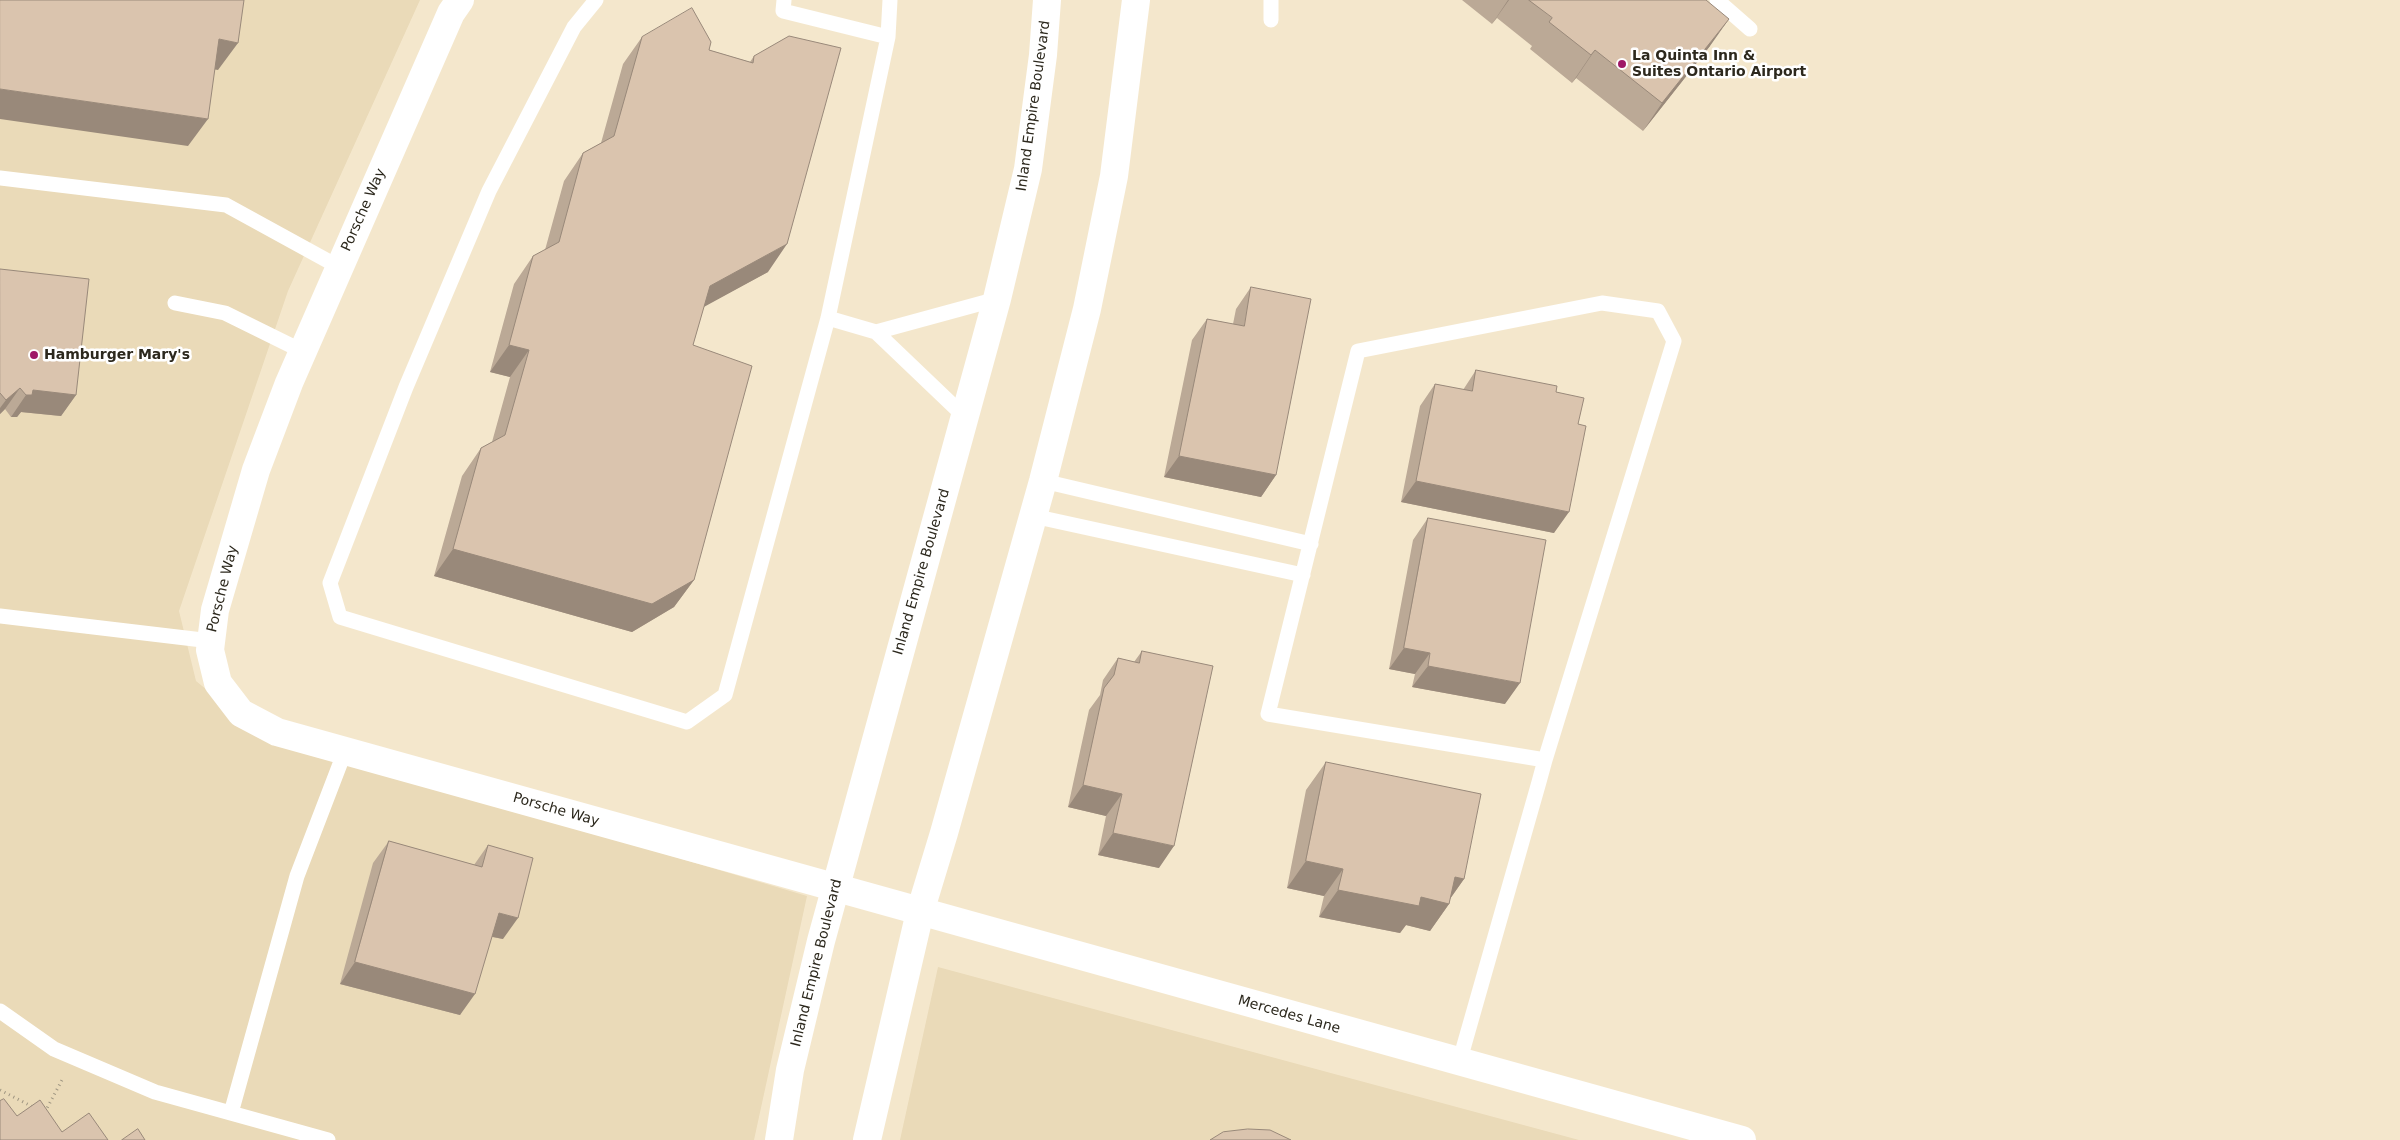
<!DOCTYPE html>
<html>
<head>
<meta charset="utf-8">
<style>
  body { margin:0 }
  canvas { display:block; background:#f4e7cc }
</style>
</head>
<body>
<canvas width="2400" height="1140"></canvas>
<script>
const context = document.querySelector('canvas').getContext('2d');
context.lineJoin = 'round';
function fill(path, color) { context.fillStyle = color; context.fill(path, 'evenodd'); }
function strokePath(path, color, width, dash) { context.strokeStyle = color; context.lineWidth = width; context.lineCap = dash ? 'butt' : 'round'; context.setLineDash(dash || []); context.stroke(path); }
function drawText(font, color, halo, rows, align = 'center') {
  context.font = font + ' "DejaVu Sans",sans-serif'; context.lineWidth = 5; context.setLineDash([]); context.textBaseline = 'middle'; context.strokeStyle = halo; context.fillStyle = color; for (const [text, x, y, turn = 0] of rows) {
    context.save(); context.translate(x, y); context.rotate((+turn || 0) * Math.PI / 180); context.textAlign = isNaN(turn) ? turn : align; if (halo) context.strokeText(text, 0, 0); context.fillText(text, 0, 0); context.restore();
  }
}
fill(new Path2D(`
  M0,0H420L288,291L179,611L196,681L262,735L807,896L754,1140H0Z
  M938,967L1579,1140H900Z`), '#eadab8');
strokePath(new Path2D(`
  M0,1090L35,1108
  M45,1112L62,1080`), '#9e9581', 3, [1, 4]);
strokePath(new Path2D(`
  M596,0L574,27L489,191L406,387L330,583L340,617L687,722L725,695L828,318L888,37L890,0
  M784,0L783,11L888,37
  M1717,0L1750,29
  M1271,20V0
  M0,178L226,205L339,267
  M175,303L225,313L302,351
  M828,318L876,332L965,417
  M876,332L997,299
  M1043,481L1311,544
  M1033,516L1303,575
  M0,616L211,641
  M0,1011L54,1049L155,1092L328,1140
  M1459,1063L1539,782L1545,760L1674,341L1658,311L1602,303L1358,351L1268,714L1545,760
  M231,1113L297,876L345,751`), '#fff', 15);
strokePath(new Path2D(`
  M460,0L451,13L289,383L256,470L215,610L210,650L218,683L241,713L277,732L1742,1140`), '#fff', 28);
strokePath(new Path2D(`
  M779,1140L790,1070L821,941L997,299L1028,169L1043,55L1047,0
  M867,1140L920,912L944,833L1043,481L1087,309L1114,176L1136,0`), '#fff', 28);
fill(new Path2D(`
  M1462,0H1706L1710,46L1643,131L1576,78L1572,83L1530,49L1532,46L1497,18L1492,24Z
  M642,37L709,50L750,62L754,56L768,272L704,306L693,345L694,580L674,607L632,632L434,576L462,476L481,448L492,442L510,377L490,372L514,284L533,256L545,250L564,181L583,153L601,143L623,64Z
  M0,269L76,395L61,416L21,412L17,417H11L5,409L0,414Z
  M1251,287L1276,475L1261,497L1164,477L1192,340L1207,319L1233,324L1236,309Z
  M1476,370L1556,392L1578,424L1554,533L1401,502L1420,406L1435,384L1463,390Z
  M1428,518L1505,704L1412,687L1415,674L1389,669L1413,540Z
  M1142,651L1159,868L1098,855L1106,816L1068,807L1089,710L1100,695L1103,680L1118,658L1134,662Z
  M1326,762L1464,879L1450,899L1449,904L1430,931L1406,925L1400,933L1319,917L1324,896L1287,888L1306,790Z
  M389,841L474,865L488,845L503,939L492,937L460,1015L340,984L373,863Z`), '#bba996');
fill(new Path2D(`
  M1508,0H1509L1492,24Z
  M1729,19L1710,46L1643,131L1662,103Z
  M219,39L238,43L218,70L200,67Z
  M1595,50L1576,78L1572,83L1591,55Z
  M0,89L208,119L188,146L0,119Z
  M787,244L768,272L691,314L710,286Z
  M509,345L529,350L510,377L490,372Z
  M20,388L5,409L0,414V408L6,400Z
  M33,390L76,395L61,416L21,412L17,417H11L26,395Z
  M1179,456L1276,475L1261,497L1164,477Z
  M1416,481L1569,512L1554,533L1401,502Z
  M453,549L694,580L674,607L632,632L434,576Z
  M1404,648L1430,653L1415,674L1389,669Z
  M1428,666L1520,683L1505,704L1412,687Z
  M1083,785L1122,794L1106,816L1068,807Z
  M1113,833L1174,846L1159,868L1098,855Z
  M1306,861L1343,869L1324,896L1287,888Z
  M1455,877L1464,879L1447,903L1449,904L1430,931L1406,925L1400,933L1319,917L1338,890Z
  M499,913L518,918L503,939L484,935Z
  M355,962L475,994L460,1015L340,984Z`), '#99897a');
const building = new Path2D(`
  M0,0H244L238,43L219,39L208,119L0,89Z
  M1529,0H1706L1729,19L1662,103L1595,50L1591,55L1549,22L1552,18Z
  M692,8L711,42L709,50L753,63L754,56L789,36L841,48L787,244L710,286L693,345L752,366L694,580L652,604L453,549L481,448L505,435L529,350L509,345L533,256L559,242L583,153L614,136L642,37Z
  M0,269L89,279L76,395L33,390L32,395H26L20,388L6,400L0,393Z
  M1251,287L1311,299L1276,475L1179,456L1207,319L1244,326Z
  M1476,370L1557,386L1556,392L1584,398L1578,424L1586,426L1569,512L1416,481L1435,384L1472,391Z
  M1428,518L1546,540L1520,683L1428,666L1430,653L1404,648Z
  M1142,651L1213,666L1174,846L1113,833L1122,794L1083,785L1104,688L1114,675L1118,658L1139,663Z
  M1326,762L1481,794L1464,879L1455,877L1449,904L1421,897L1419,906L1338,890L1343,869L1306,861Z
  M389,841L482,867L488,845L533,858L518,918L499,913L475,994L355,962Z
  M4,1099L17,1116L40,1100L62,1132L89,1113L108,1140H0V1101Z
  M138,1129L145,1140H122Z
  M1248,1129L1270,1130L1291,1140H1210L1223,1132Z`);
fill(building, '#dac4ae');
strokePath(building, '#99897a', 1);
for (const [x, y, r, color] of [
  [1622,64,5,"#9f1867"],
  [34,355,5,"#9f1867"]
]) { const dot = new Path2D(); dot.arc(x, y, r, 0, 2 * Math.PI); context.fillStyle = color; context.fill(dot); strokePath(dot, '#fff', 2); }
drawText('bold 14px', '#2c281d', '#fff', [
  ["La Quinta Inn &",1632,56],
  ["Suites Ontario Airport",1632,72],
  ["Hamburger Mary's",44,355]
], 'left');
drawText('14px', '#2c281d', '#fff', [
  ["Inland Empire Boulevard",1034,106,-82],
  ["Porsche Way",364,210,-66],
  ["Inland Empire Boulevard",922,572,-74],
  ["Porsche Way",223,589,-76],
  ["Porsche Way",556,810,16],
  ["Inland Empire Boulevard",817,963,-76],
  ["Mercedes Lane",1289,1015,16]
]);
</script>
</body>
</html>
